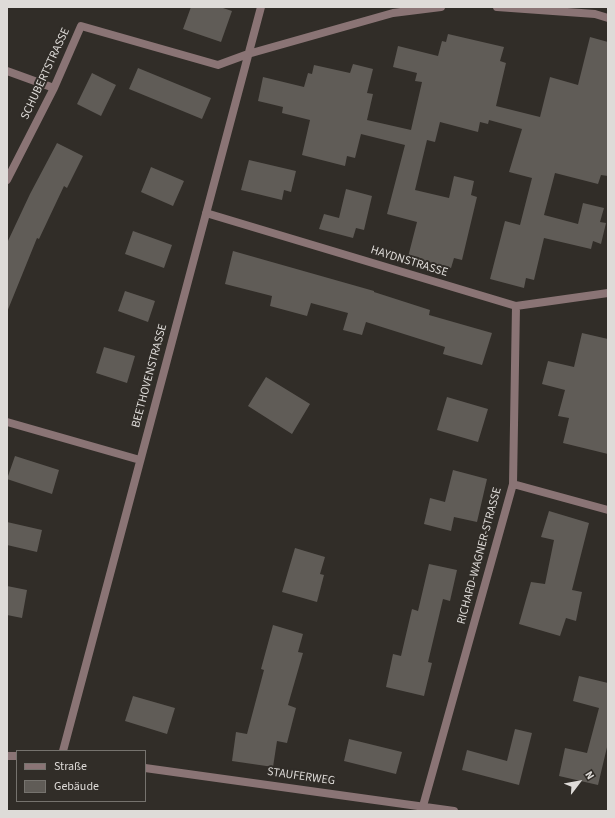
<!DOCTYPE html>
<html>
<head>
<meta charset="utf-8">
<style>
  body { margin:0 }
  #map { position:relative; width:615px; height:818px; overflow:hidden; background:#312d28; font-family:"Source Sans 3",sans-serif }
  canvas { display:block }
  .frame { position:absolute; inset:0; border:8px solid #dedbd8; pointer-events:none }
  .legend { position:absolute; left:16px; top:750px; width:130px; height:52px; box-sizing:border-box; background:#312d28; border:1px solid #76736e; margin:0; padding:5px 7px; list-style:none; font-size:12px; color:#dedbd8 }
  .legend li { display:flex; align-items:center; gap:8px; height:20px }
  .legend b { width:20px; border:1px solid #76736e }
  .north { position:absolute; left:559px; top:762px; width:40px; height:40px; -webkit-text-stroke:3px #312d28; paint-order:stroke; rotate:58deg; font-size:11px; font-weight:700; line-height:16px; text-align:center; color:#dedbd8 }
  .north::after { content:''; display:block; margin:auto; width:14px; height:18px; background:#dedbd8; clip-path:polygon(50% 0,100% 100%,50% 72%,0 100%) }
</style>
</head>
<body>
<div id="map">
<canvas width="615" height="818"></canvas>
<div class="frame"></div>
<ul class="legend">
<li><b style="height:5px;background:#8a7475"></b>Straße</li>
<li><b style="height:11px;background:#605c57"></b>Gebäude</li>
</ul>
<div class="north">N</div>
</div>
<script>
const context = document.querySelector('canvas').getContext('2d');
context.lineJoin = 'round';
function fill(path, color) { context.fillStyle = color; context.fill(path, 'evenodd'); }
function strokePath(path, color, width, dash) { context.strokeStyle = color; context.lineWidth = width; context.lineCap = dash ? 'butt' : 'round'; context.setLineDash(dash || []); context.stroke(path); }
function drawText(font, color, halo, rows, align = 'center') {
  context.font = font + ' "Source Sans 3",sans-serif'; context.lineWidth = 4; context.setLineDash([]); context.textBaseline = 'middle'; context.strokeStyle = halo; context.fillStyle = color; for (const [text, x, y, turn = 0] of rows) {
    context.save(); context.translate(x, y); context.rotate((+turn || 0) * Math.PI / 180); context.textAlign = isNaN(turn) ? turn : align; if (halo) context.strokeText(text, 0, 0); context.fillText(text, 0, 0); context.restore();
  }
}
fill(new Path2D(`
  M191,7H220L232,11L221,42L183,29Z
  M448,34L504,47L500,61L506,63L496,106L540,117L550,77L578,85L590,37L608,42V176L601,175L598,184L555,173L544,215L578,224L583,203L604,208L600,222L606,223L601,244L593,241L591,249L544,238L534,280L526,278L524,288L490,279L505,221L520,225L532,178L509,172L522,129L489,120L488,124L480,122L478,132L440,122L435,142L427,140L415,190L449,198L454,176L474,181L471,195L477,197L462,260L454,258L451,268L408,257L417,222L387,214L405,145L361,134L355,158L347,156L345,166L302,155L310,120L282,113L283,107L258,101L263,77L304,87L308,73L312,74L314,65L350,73L353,64L373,69L367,93L373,94L367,120L411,130L422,82L415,81L417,73L393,67L398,46L438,56L442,41L446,42Z
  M138,68L211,98L202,119L129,89Z
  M92,73L116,85L101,116L77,104Z
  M57,143L83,156L67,188L64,186L39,239L37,238L7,312V243L30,194Z
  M249,160L296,171L291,192L284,190L282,200L241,190Z
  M151,167L184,181L173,206L141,192Z
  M346,189L372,196L364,230L356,228L353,238L319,229L324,214L339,218Z
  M133,231L172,245L164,268L125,254Z
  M233,251L374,291V292L430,310L429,315L492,333L482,365L443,354L445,347L366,322L362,335L343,330L348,313L311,303L307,316L270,306L272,296L225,284Z
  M125,291L155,301L148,322L118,311Z
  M582,333L608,339V454L563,443L569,418L558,416L565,390L542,384L548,361L574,367Z
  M104,347L135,356L127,383L96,373Z
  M266,377L310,404L292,434L248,406Z
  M447,397L488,409L478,442L437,430Z
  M15,456L59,470L52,494L7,479Z
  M453,470L487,479L477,522L454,517L451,531L424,524L430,498L445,502Z
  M549,511L589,523L572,590L582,592L576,621L566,618L560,636L519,624L531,582L545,584L554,540L541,537Z
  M7,522L42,530L37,552L7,545Z
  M295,548L325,557L320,574L324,575L317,602L282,592Z
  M429,564L457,570L450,601L443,599L428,662L432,663L424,696L386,687L393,654L401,656L412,609L418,611Z
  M7,586L27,590L22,618L7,615Z
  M273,625L303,634L298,652L303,653L288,705L296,708L287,743L277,741L273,767L232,761L236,732L247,734L264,670L261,669Z
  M579,676L608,683V743L598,785L559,776L565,748L587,753L599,708L573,701Z
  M133,696L175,708L167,734L125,721Z
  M515,729L532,733L519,785L462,770L467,750L507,761Z
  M349,739L402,752L396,774L344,761Z`), '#605c57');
strokePath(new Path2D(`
  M497,7L595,14L608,18
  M7,71L54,88
  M7,180L54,88L81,26L218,65L248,54L393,13L441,7
  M206,213L516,306L608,293
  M7,422L140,460
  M513,484L608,510
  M63,751L261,7
  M7,756H17
  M145,768L454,811
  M423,806L513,484L516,306`), '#8a7475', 8);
drawText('12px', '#dedbd8', '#312d28', [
  ["SCHUBERTSTRASSE",46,74,-65],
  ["HAYDNSTRASSE",409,262,17],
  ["BEETHOVENSTRASSE",150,376,-75],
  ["RICHARD-WAGNER-STRASSE",480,556,-75],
  ["STAUFERWEG",301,777,8]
]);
</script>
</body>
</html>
